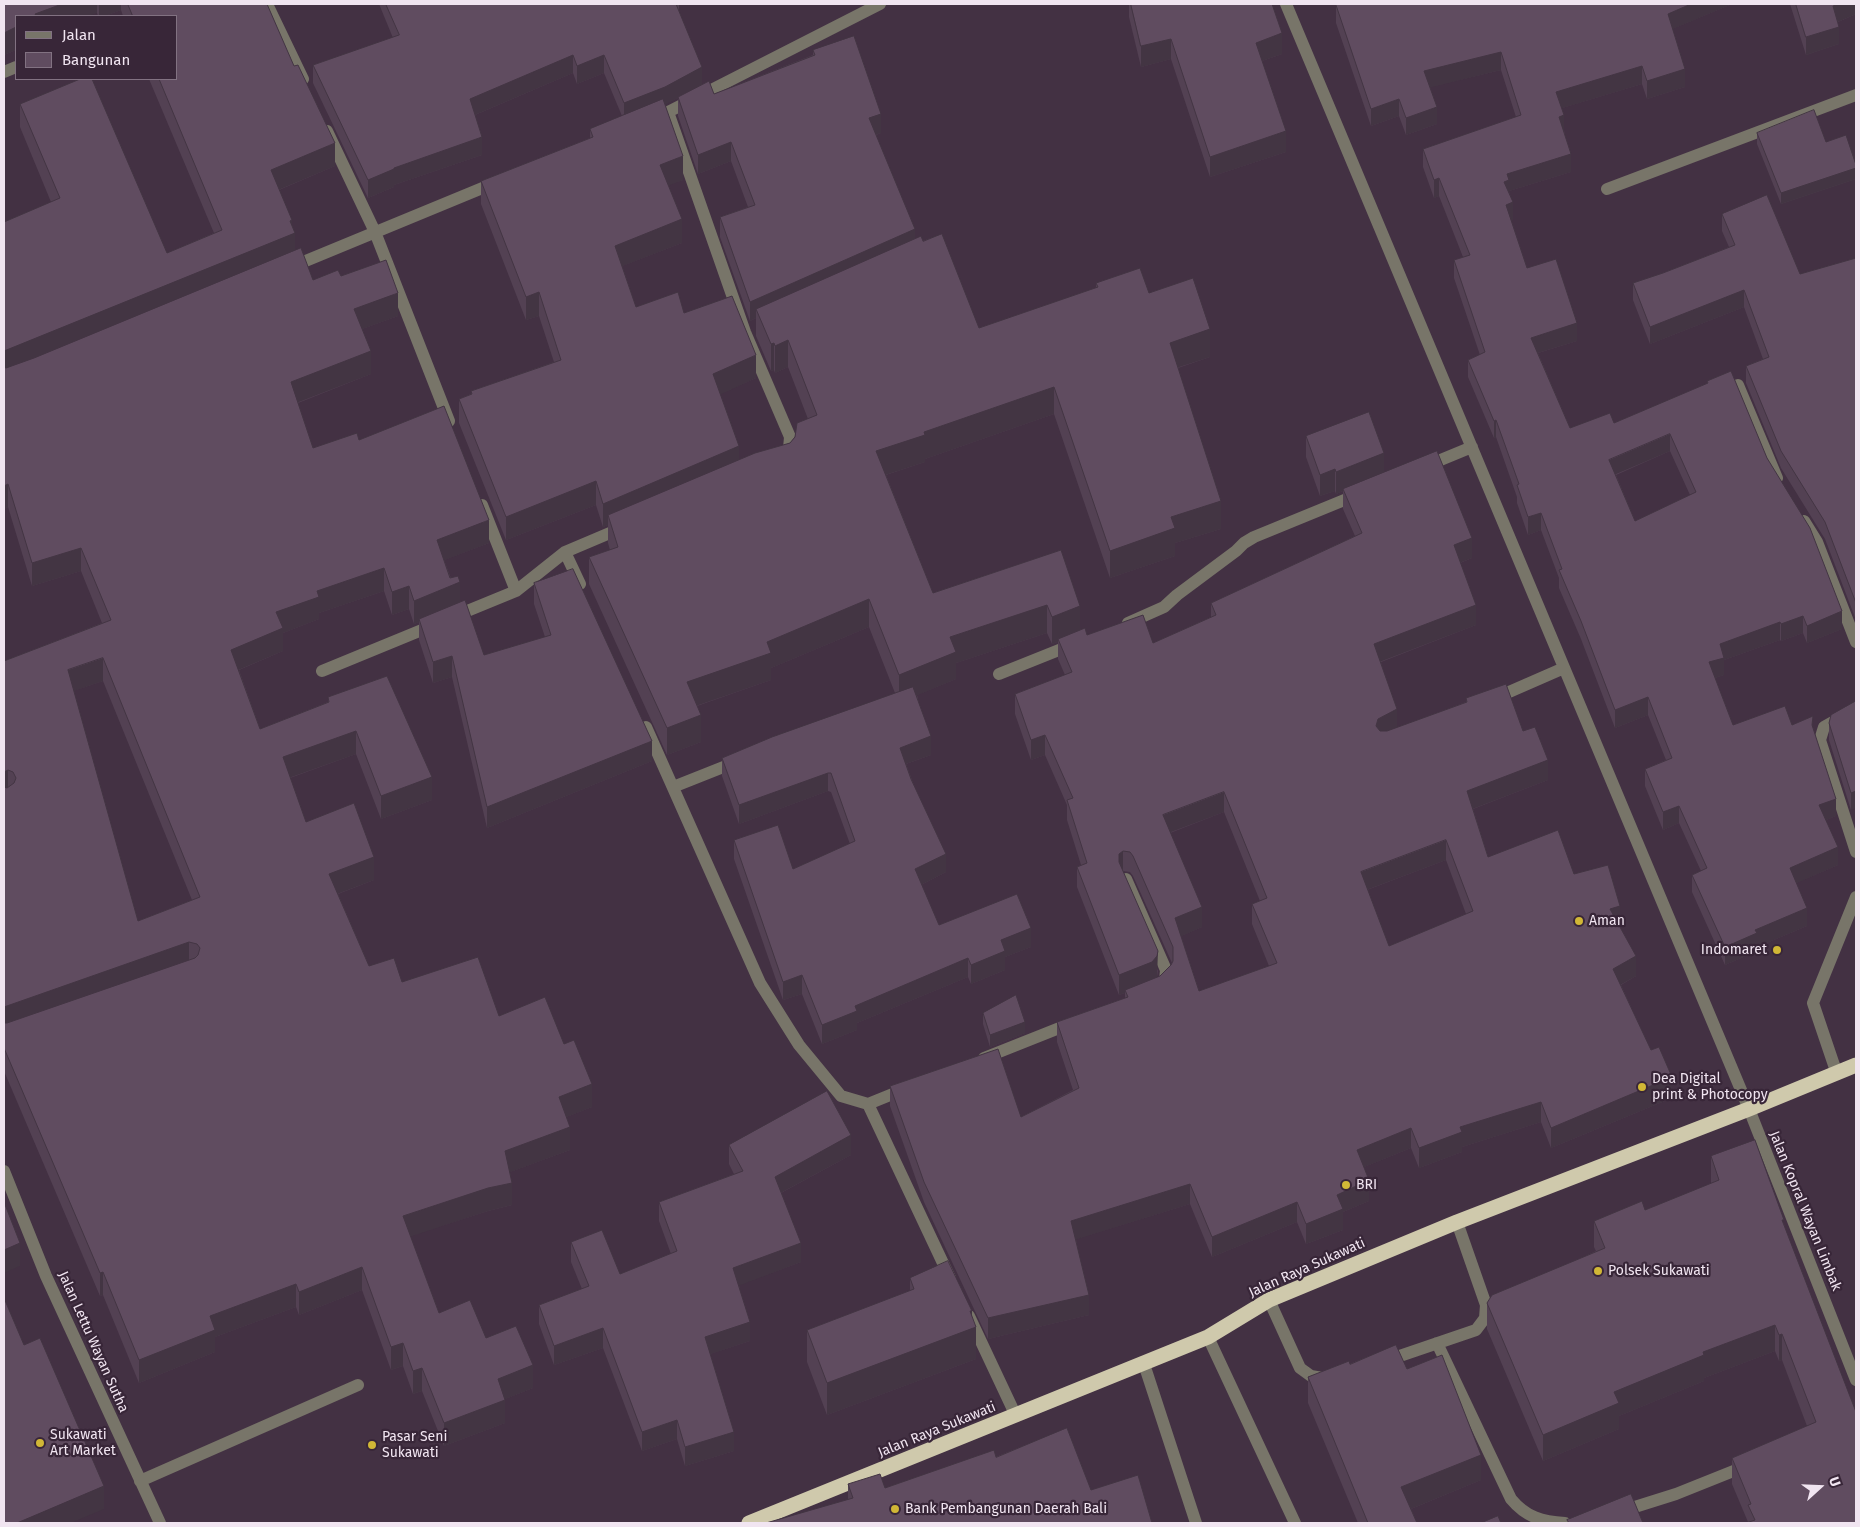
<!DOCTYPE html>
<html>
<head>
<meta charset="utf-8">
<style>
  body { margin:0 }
  #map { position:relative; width:1860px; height:1527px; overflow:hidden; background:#433143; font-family:"Fira Sans",sans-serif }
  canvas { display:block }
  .frame { position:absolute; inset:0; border:5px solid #f1e5f1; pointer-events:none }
  .legend { position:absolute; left:15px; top:15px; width:162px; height:65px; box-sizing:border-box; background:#382638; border:1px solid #827282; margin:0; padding:6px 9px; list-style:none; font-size:15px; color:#f1e5f1 }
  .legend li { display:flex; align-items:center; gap:10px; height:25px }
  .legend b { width:25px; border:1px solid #827282 }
  .north { position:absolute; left:1795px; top:1462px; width:50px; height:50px; -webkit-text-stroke:4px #382638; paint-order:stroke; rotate:70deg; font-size:14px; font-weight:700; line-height:20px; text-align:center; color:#f1e5f1 }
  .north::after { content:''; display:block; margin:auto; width:18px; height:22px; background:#f1e5f1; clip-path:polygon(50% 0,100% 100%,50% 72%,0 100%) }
</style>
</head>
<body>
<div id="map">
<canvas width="1860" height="1527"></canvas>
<div class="frame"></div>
<ul class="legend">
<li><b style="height:6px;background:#787569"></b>Jalan</li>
<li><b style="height:14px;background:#604c60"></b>Bangunan</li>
</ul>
<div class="north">U</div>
</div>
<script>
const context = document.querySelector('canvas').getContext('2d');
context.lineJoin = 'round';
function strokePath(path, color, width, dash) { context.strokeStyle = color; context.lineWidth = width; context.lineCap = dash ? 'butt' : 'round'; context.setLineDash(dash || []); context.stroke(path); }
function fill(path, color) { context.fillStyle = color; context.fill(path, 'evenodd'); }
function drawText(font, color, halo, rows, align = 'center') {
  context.font = font + ' "Fira Sans",sans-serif'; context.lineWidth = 4.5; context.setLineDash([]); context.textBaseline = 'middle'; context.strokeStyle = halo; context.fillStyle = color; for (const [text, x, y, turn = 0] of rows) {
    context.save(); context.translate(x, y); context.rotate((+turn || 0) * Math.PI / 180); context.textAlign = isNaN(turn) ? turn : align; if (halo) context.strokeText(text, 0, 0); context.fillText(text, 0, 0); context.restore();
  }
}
strokePath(new Path2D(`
  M267,4L303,79
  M1286,4L1749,1109L1856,1380
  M4,72L16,67
  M668,112L745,332L790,437L788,460
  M652,119L668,112L880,4
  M327,131L375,232L449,421
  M1607,189L1856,95
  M291,267L497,182
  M1738,385L1777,478
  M1426,466L1472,447
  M482,505L516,591
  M1804,521L1817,542L1856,642
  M565,552L580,584
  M455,616L516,591L565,552L624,527
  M1128,623L1164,607L1177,595L1236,551L1244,543L1254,537L1359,494
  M322,671L434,625
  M999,674L1074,644
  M1493,699L1564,668
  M1856,709L1824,727L1820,740L1856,852
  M646,727L760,983L799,1045L841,1096L868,1104L950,1278
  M673,787L736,762
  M1126,879L1166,970L1165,980L1161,984
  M984,1058L1072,1023
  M1837,1074L1813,1003L1856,897
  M868,1104L905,1089
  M4,1171L46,1276L160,1523
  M1269,1300L1300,1368L1311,1376L1328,1379
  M969,1316L1016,1416
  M1208,1337L1295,1523
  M1437,1343L1511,1499C1526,1517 1542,1522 1565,1523
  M1385,1361L1476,1330L1485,1318L1486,1305L1457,1222
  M1144,1364L1196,1523
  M140,1481L358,1385
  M1622,1511L1676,1494L1746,1466`), '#787569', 12);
strokePath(new Path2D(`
  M749,1523L1208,1337L1269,1300L1457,1222L1749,1109L1856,1065`), '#cfc9ac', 15);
fill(new Path2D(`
  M4,4H267L335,166L279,190L292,225L295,251L313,280L341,276L398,316L362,329L371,374L298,403L313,448L359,440L489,543L444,560L460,602L484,655L545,637L534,604V583L652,761L487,828L452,677L433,683L419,640V622L414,624L409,609L392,615L384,591L319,613V619L283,633V651L239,670L260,729L328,702V697L432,800L381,819L356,754L290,778L306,822L374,880L338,894L369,966L402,982L499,1016L564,1044L592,1107L566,1117L570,1150L510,1172L512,1205L488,1211L410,1236L439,1313L486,1338L533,1388L505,1399V1423L444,1446L422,1391L413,1394L403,1366L391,1370L362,1290L299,1315L296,1307L215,1337V1352L139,1383L103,1295L100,1296L4,1071V661L102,623L81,571L32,586L8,507L4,509V222L51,202L20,127V104L167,253L214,233L149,79H176V16H123L121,10L105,16H98L97,13L16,16V50L4,55ZM103,681L192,900L138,921L73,691Z
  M379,4H679V11L702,84L714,94L813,55V50L881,133L876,135L915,239L923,241L979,328L1096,288V283L1149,293L1210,357L1178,368L1221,529L1175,543V556L1110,578L1054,414L925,459V462L886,475L933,593L1061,550L1080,631L1087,635L1153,643L1211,617V603L1355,536L1343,509V491L1336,494L1335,491L1320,496L1306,457V436L1384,472L1472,558L1460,563L1476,625L1381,662L1397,728L1466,702V698L1523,731L1548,780L1473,809L1488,857L1574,874L1620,927L1636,976L1621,985L1672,1098L1551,1148L1541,1122L1462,1147V1152L1419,1168L1411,1148L1364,1167L1369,1201L1343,1212V1230L1306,1244L1297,1222L1212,1257L1190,1204L1076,1239L1089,1315L988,1339L924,1202L890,1106V1086L1021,1117L1073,1090L1057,1042V1022L1125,998V993L1119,995L1077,887V867L1081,865L1067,820V805L1045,755L1031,760L1015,714V694L1065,675L1058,659V642L1052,644L1047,633L956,663V679L917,695L931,755L906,764L946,872L921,885L939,925L1031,947L1005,957V970L971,984L968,977L857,1023V1030L822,1044L802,994L783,1000L734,859V840L793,869L850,844L831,792L828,791L739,824L722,776V758L895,693L869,627L771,668V680L697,706L701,742L667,755L589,584V557L610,550L608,543V525L603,527L596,505L506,540L459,423V399L471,394V391L554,362L539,316L526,320L481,204V181L590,138V129L622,116L604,73L577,84L573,73L475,115L482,155L394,185V187L368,198L313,83V65L393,38ZM678,98V116L698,174L731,161L748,207L720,217V237L750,321L756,318V336L771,371L774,370L775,373L788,367L808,419L790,443L739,460L720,394L756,378L684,313L636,307L622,266L682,243L668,185L683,180L665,104ZM1224,812L1260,901L1252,904V924L1269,966L1199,991L1181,936L1202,927L1170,833ZM1446,860L1466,914L1389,946L1367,890ZM1123,871L1130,872L1133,876L1172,963L1171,965L1160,976L1156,978L1157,977L1158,971Z
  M1129,4H1272L1282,54L1262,61L1286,152L1210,177L1171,59L1141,67L1129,17Z
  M1340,4H1732L1672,29L1685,87L1647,99L1642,84L1562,108L1564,130L1571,172L1509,191L1513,220H1511L1527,268L1577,341L1538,353L1570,428L1614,423L1707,384V381L1767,458L1842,629L1807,643L1803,633L1781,641L1780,640L1724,660V675L1715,678L1733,725H1792L1813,728L1836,816L1826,820L1838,865L1796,883L1807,926L1757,947V951L1725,965L1692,892V875L1701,871L1679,823L1663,830L1645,786V769L1666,760L1648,715L1615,728L1581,639L1559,588V578L1541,530L1528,535L1517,503V497L1496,437L1494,438L1468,377V360L1480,355L1454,278V260L1463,257L1439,196L1434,198L1423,167V149L1516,117L1501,70L1430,87L1437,124L1406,135L1399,116L1371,126L1336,23V5ZM1670,451L1690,495L1635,521L1616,475Z
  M1790,4H1856V14L1838,22L1839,44L1806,55Z
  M1757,133L1826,142L1856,168V179L1781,204L1757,144Z
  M1722,214L1800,274L1856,258V620L1825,539L1781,468L1746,383V366L1763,359L1744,307L1650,344L1633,300V283L1663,273L1729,247L1722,231Z
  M1856,701L1851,810L1829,740V723Z
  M983,1013L1025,1033L990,1047L983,1024Z
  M729,1145L851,1155L781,1193L801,1262L739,1285L750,1341L710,1354L734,1451L685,1466L677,1439L642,1451L603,1348L554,1365L539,1324V1305L582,1289L571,1262V1242L620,1274L671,1254L659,1221V1202L734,1174L729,1164Z
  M1711,1156L1784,1224L1856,1523L1748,1522L1732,1484V1458L1807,1426L1782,1360L1779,1361L1775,1351L1704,1378V1381L1619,1416V1429L1543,1461L1487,1329V1303L1596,1251L1594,1247V1221L1645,1210L1711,1184Z
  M910,1278L972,1317L976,1359L827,1415L807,1362V1330L910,1291Z
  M1350,1364L1407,1369L1481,1480L1411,1509L1417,1523H1358L1308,1403V1377Z
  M996,1457L1091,1490L1152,1523L848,1499V1484L885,1488Z`), '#534153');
fill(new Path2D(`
  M62,4H97V13L88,16H35V14Z
  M99,4H121V10L105,16H99Z
  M1691,4H1732L1668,31V14Z
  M1839,4H1856V14L1833,24V6Z
  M16,27V50L4,55V33Z
  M1839,27V44L1806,55V37Z
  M1282,33V54L1256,63V43Z
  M1171,39V59L1141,67V46Z
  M1501,52V70L1424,89V71Z
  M573,55V73L470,117V99Z
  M604,55V73L577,84V66Z
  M1642,66V84L1556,110V92Z
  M702,67V85L665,105L624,121V103Z
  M1685,69V87L1647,99V81Z
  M1399,99V116L1371,126V109Z
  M1437,107V124L1406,135V118Z
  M881,114V133L869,137V118Z
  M1564,115V133L1559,117Z
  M1286,131V152L1210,177V157Z
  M482,137V155L394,185V187L368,198V180L394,168Z
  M731,142V161L698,174V155Z
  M335,143V166L271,193V170Z
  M1571,154V172L1509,191V198L1504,182L1507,174Z
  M683,156V180L660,189V165Z
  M1856,168V179L1781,204V193Z
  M1439,178V196L1434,198V180Z
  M1513,202V220L1506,223V205Z
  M682,219V243L615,269V246Z
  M292,220V234L295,233V256L4,374V351Z
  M915,229V249L756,309V318L750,321V302Z
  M1744,290V307L1650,344V327Z
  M539,292V316L526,320V297Z
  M398,293V316L354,332V309Z
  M1577,323V341L1531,355V338Z
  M1210,329V357L1170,370V343Z
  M788,340V367L775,373V346Z
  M774,343V370L771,371V344Z
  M371,351V374L291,405V382Z
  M756,355V378L713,398V374Z
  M1054,387V414L925,459V462L876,478V451L924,432Z
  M1496,420V437L1494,438V421Z
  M1670,434V451L1609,477V460Z
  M739,446V470L608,515V525L603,527V504Z
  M1384,453V475L1343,489V491L1336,494V472Z
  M1335,469V491L1320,496V475Z
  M596,481V505L506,540V517Z
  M8,484V507L4,509V486Z
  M1221,501V529L1175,543V556L1110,578V551L1171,517Z
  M1541,513V530L1528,535V517Z
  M489,520V543L437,563V540Z
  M1472,538V558L1454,565V545Z
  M81,548V571L32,586V563Z
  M384,568V591L319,613V619L283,633V651L231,673V650L276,612L317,591Z
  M460,582V605L419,619V622L414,624V601Z
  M409,586V609L392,615V592Z
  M869,599V627L771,668V680L687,709V682L767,642Z
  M1047,605V633L956,663V679L899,703V675L950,637Z
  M1476,605V625L1374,664V644Z
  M1080,606V633L1058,639V642L1052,644V617Z
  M1842,611V629L1807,643V626Z
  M1803,616V633L1781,641V624Z
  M1780,622V640L1724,660V675L1709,680V662L1720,644Z
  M452,656V677L433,683V662Z
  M103,658V681L68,693V670Z
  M1648,697V715L1615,728V710Z
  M1397,709V730L1378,739L1376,726L1378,719Z
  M701,715V742L667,755V728Z
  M356,731V754L283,780V757Z
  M1045,735V755L1031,760V740Z
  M931,736V755L900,766V748Z
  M652,741V761L487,828V807Z
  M1548,760V780L1467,811V791Z
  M8,770V793L4,794V772Z
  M828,773V791L739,824V805Z
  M432,777V800L381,819V796Z
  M1856,791V808L1851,810V793Z
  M1224,792V812L1163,835V815Z
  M1836,799V816L1819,823V805Z
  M1679,806V823L1663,830V812Z
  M1446,840V860L1361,892V872Z
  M1838,847V865L1790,886V868Z
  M1123,851V871L1119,875V854Z
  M946,854V872L915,888V869Z
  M374,857V880L329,897V874Z
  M1620,906V927L1610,929V909Z
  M1202,907V927L1175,939V918Z
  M1807,908V926L1757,947V951L1725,965V947L1755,930Z
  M1031,928V947L1005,957V970L971,984V965L1001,940Z
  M189,942V965L4,1030V1007Z
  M1158,951L1157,977L1152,982L1125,990V993L1119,995V975Z
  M1636,956V976L1613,989V969Z
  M968,958V977L857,1023V1030L822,1044V1025L855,1006Z
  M802,975V994L783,1000V982Z
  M1025,1022V1033L990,1047V1035Z
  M1672,1077V1098L1551,1148V1128Z
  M592,1084V1107L559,1120V1097Z
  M1541,1102V1122L1462,1147V1152L1419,1168V1148L1460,1127Z
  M570,1127V1150L505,1174V1151Z
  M1411,1128V1148L1357,1170V1150Z
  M851,1135V1155L775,1196V1177Z
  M1369,1180V1201L1343,1212V1230L1306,1244V1224L1337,1195Z
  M512,1183V1205L488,1211L403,1239V1216L488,1188Z
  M1190,1184V1204L1071,1241V1221Z
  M1297,1202V1222L1212,1257V1237Z
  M20,1243V1266L4,1273V1250Z
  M801,1243V1262L733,1288V1268Z
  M362,1267V1290L299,1315V1292Z
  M103,1272V1295L100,1296V1273Z
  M296,1284V1307L215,1337V1352L139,1383V1360L210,1316Z
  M1089,1295V1315L988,1339V1318Z
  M970,1311H972V1328L976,1327V1359L827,1415V1383Z
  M750,1322V1341L705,1356V1337Z
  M1775,1325V1351L1704,1378V1381L1619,1416V1429L1543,1461V1435L1614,1392L1703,1352Z
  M603,1328V1348L554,1365V1346Z
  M1782,1334V1360L1779,1361V1335Z
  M403,1343V1366L391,1370V1347Z
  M533,1365V1388L498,1402V1379Z
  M422,1368V1391L413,1394V1371Z
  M505,1400V1423L444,1446V1423Z
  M677,1420V1439L642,1451V1432Z
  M734,1432V1451L685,1466V1447Z
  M1481,1455V1480L1401,1513V1487Z
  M104,1486V1509L71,1523H17Z`), '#433543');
const building = new Path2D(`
  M4,4H62L35,14L36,16H16V27L4,33Z
  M128,4H267L294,66L298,65L335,143L271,170L292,220L290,221L295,233L4,351V222L60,198L20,104L80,79H92L167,253L222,230L159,79H176V16H133Z
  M386,4H676L702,67L665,87L624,103L604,55L577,66L573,55L470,99L482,137L394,168V169L368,180L313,65L399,35Z
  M1131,4H1272L1282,33L1256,43L1286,131L1210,157L1171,39L1141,46Z
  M1340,4H1691L1668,14L1685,69L1647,81L1642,66L1556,92L1564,115L1559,117L1571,154L1507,174L1509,180L1504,182L1513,202L1506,205L1527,268L1556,259L1577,323L1531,338L1570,428L1610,413L1614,423L1708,383L1707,381L1731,371L1767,458L1810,528L1842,611L1807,626L1803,616L1781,624L1780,622L1720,644L1724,658L1709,662L1733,725L1785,706L1792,725L1813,716L1812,725L1836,799L1819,805L1838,847L1790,868L1807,908L1755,930L1757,933L1725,947L1692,875L1707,868L1679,806L1663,812L1645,769L1672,758L1648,697L1615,710L1581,621L1559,570L1562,569L1541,513L1528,517L1517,485L1519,484L1496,420L1494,421L1468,360L1485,352L1454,260L1470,255L1439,178L1434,180L1423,149L1521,115L1501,52L1424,71L1437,107L1406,118L1399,99L1371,109L1336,5ZM1670,434L1696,492L1635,521L1609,460Z
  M1796,4H1839L1833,6L1839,27L1806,37Z
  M854,36L881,114L869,118L915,229L750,302L720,217L755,205L731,142L698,155L678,97L709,81L714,94L815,55L813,50Z
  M663,99L683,156L660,165L682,219L615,246L636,307L678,292L684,313L732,296L756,355L713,374L739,446L603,504L596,481L506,517L459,399L472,394L471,391L561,360L539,292L526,297L481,181L593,137L590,129Z
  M1814,110L1826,142L1846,135L1856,165V168L1781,193L1757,133Z
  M1767,195L1800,274L1856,258V603L1825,522L1781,451L1746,366L1769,357L1744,290L1650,327L1633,283L1663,273L1735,245L1722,214Z
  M942,234L979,328L1098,287L1096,283L1140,268L1149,293L1193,278L1210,329L1170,343L1221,501L1171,517L1175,528L1110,551L1054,387L924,432L925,435L876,451L933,593L1061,550L1080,606L1052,617L1047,605L950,637L956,652L899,675L869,599L767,642L771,653L687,682L701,715L667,728L589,557L618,547L608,515L755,453L790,443L795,437L797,423L817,415L788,340L775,346L774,343L771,344L756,309L921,236L923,241Z
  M301,248L313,280L338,270L341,276L386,260L398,293L354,309L371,351L291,382L313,448L357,433L359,440L444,406L489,520L437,540L450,578L458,576L460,582L414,601L409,586L392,592L384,568L317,591L319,597L276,612L283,628L231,650L260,729L329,702L328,697L387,676L432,777L381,796L356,731L283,757L306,822L354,803L374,857L329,874L369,966L394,958L402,982L478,957L499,1016L545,997L564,1044L574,1040L592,1084L559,1097L570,1127L505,1151L512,1183L488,1188L403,1216L439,1313L470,1300L486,1338L516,1326L533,1365L498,1379L505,1400L444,1423L422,1368L413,1371L403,1343L391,1347L362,1267L299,1292L296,1284L210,1316L215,1330L139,1360L103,1272L100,1273L4,1048V1023H7L195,958L198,955L200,948L197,944L189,942L4,1007V787L7,788L14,783L16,778L13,772L8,770L4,772V661L111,620L81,548L32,563L8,484L4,486V367L6,368L34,358ZM103,658L200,897L138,921L68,670Z
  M1369,412L1384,453L1336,472L1335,469L1320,475L1306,436Z
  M1437,451L1472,538L1454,545L1476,605L1374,644L1397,709L1378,719L1376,726L1380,731H1387L1467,702L1466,698L1506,684L1523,731L1535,727L1548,760L1467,791L1488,857L1558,830L1574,874L1608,865L1620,906L1610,909L1636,956L1613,969L1651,1050L1659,1047L1672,1077L1551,1128L1541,1102L1460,1127L1462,1132L1419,1148L1411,1128L1357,1150L1369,1180L1337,1195L1343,1209L1306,1224L1297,1202L1212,1237L1190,1184L1071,1221L1089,1295L988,1318L924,1182L890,1086L998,1049L1021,1117L1079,1088L1057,1022L1128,997L1125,990L1160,976L1171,965L1173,961V947L1133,856L1130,852L1123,851L1119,854V862L1158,951L1157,956L1152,962L1119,975L1077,867L1087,863L1067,800L1073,798L1045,735L1031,740L1015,694L1072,672L1058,639L1085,628L1087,635L1143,615L1153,643L1216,615L1211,603L1362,533L1343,489ZM1224,792L1267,898L1252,904L1277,963L1199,991L1175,918L1202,907L1163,815ZM1446,840L1473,911L1389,946L1361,872Z
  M573,569L652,741L487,807L452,656L433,662L419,619L465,600L484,655L551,635L534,583Z
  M913,687L931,736L900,748L911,779L946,854L915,869L939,925L1017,894L1031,928L1001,940L1005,951L971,965L968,958L855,1006L857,1011L822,1025L802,975L783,982L734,840L778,825L793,869L855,841L831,773H828L739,805L722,758L772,737Z
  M1856,701V791L1851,793L1829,723L1831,715Z
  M1016,995L1025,1022L990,1035L983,1013Z
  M827,1091L851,1135L775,1177L801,1243L733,1268L750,1322L705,1337L734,1432L685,1447L677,1420L642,1432L603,1328L554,1346L539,1305L589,1286L571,1242L602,1230L620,1274L677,1251L659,1202L743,1171L729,1145Z
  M1755,1140L1784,1220H1782L1856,1412V1523H1746L1755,1520L1748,1505L1751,1504L1732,1458L1816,1422L1782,1334L1779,1335L1775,1325L1703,1352L1704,1355L1614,1392L1619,1403L1543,1435L1487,1303L1492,1295L1605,1248L1594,1221L1642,1201L1645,1210L1719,1180L1711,1156Z
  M4,1202L20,1243L4,1250Z
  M948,1261L972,1311H970L976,1327L827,1383L807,1330L914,1289L910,1278Z
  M4,1298L24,1345L40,1338L104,1486L17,1523H4Z
  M1396,1345L1407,1369L1442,1355L1481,1455L1401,1487L1417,1523H1368L1308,1377L1349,1361L1350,1364Z
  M1067,1428L1091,1490L1138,1475L1152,1523H766L853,1498L848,1484L880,1474L885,1488L994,1450L996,1457Z
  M1631,1494L1643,1523H1569L1567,1520Z
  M1498,1516L1501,1523H1481Z`);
fill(building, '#604c60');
strokePath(building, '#433543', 1);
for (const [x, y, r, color] of [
  [1579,921,5,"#d1b736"],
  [1777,950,5,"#d1b736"],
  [1642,1087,5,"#d1b736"],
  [1346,1185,5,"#d1b736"],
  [1598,1271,5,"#d1b736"],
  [40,1443,5,"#d1b736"],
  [372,1445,5,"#d1b736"],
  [895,1509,5,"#d1b736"]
]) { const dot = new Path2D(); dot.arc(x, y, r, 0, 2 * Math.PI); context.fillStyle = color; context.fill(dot); strokePath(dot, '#382638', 2); }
drawText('14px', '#f1e5f1', '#382638', [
  ["Aman",1589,921],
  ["Indomaret",1767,950,"right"],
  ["Dea Digital",1652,1079],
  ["print & Photocopy",1652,1095],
  ["BRI",1356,1185],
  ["Polsek Sukawati",1608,1271],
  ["Sukawati",50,1435],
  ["Art Market",50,1451],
  ["Pasar Seni",382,1437],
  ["Sukawati",382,1453],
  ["Bank Pembangunan Daerah Bali",905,1509]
], 'left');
drawText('14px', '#f1e5f1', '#382638', [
  ["Jalan Kopral Wayan Limbak",1805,1211,68],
  ["Jalan Raya Sukawati",1307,1268,-24],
  ["Jalan Lettu Wayan Sutha",93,1342,66],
  ["Jalan Raya Sukawati",937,1430,-22]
]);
</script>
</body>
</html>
